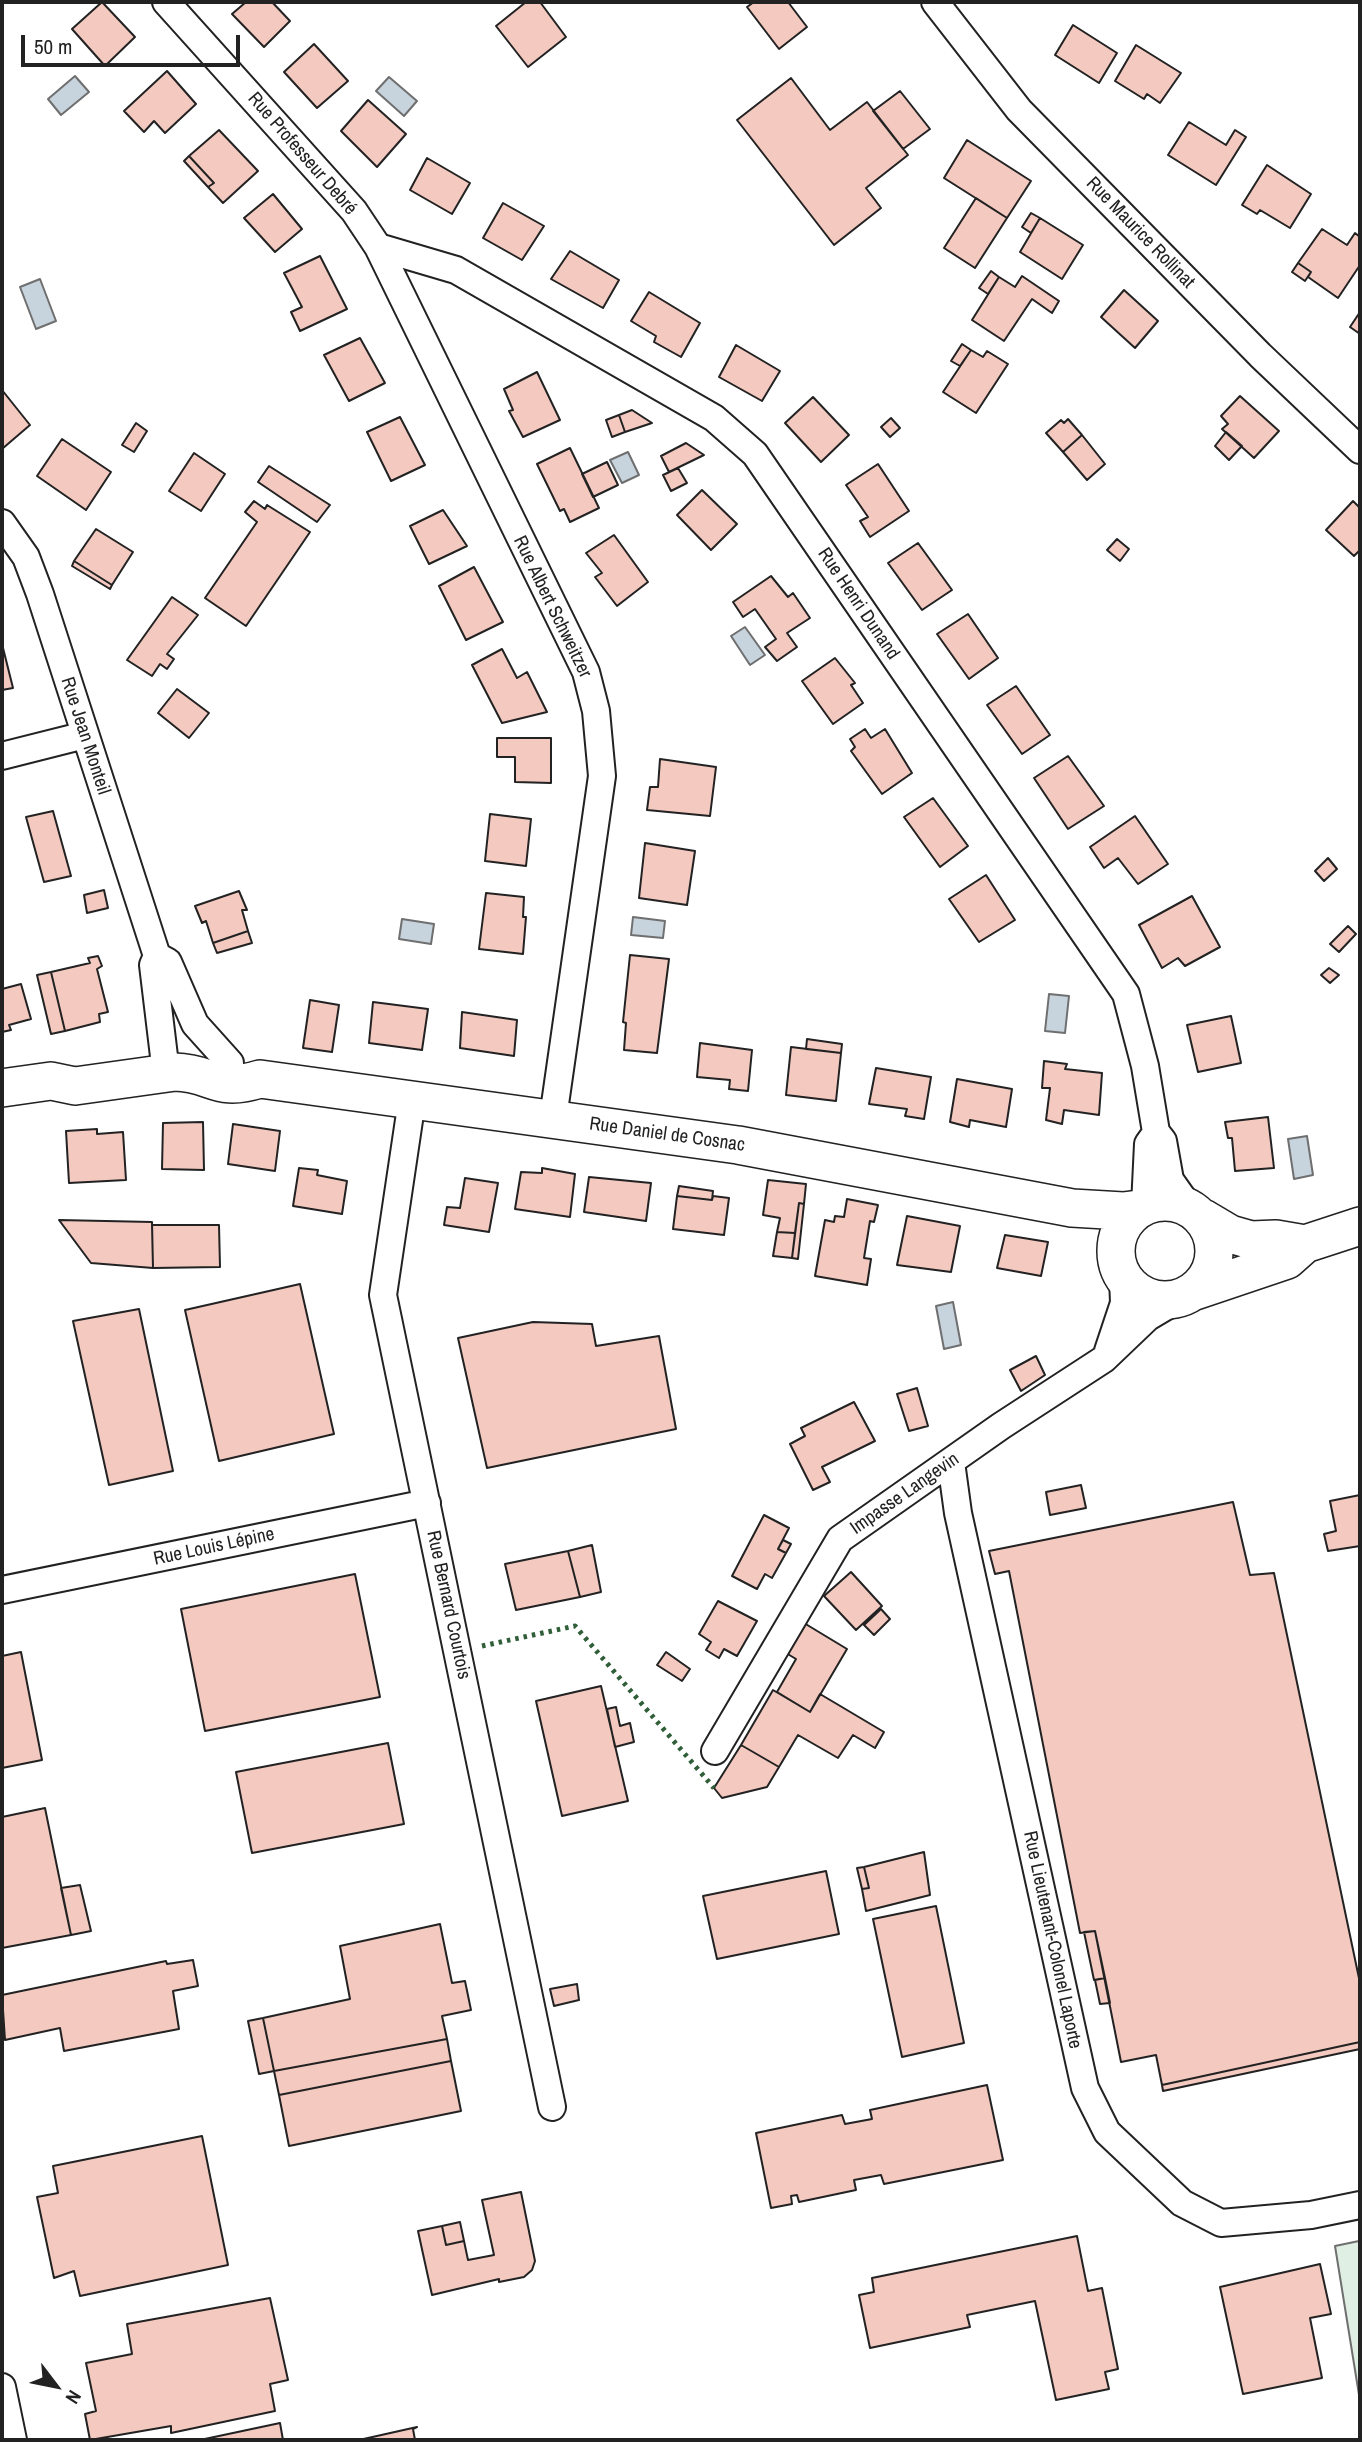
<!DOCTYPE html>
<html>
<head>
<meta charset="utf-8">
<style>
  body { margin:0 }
  #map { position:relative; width:1362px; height:2442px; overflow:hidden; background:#fff; font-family:"Archivo Narrow",sans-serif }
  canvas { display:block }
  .frame { position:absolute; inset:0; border:4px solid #222; pointer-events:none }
  .north { position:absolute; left:21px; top:2351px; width:70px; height:70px; -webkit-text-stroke:5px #fff; paint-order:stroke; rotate:122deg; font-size:19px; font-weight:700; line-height:28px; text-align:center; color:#222 }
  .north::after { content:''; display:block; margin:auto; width:24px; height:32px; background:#222; clip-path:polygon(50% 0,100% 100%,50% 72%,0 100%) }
  .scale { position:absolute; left:21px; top:35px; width:219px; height:32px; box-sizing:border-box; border:4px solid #222; border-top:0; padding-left:9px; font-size:21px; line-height:24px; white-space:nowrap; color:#222; -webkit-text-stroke:5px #fff; paint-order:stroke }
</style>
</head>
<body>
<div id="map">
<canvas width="1362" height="2442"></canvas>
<div class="frame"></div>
<div class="north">N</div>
<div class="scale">50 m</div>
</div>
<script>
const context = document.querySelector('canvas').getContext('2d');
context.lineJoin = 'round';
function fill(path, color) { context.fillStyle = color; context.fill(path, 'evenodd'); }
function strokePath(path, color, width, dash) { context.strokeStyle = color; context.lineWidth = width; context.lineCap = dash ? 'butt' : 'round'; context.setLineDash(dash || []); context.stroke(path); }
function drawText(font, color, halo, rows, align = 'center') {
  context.font = font + ' "Archivo Narrow",sans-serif'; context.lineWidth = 5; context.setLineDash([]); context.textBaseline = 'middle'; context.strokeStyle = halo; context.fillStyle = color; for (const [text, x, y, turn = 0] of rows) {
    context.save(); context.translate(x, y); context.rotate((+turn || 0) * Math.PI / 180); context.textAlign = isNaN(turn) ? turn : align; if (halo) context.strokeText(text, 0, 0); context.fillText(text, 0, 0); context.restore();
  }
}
const green = new Path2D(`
  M1359,2241L1360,2250V2401L1335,2246Z`);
fill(green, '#e0efe3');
strokePath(green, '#6f6f6f', 2);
const water = new Path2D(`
  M75,76L89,92L61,115L48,99Z
  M389,77L417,101L404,116L376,91Z
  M40,279L56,321L36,329L20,287Z
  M628,452L639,475L622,483L610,460Z
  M745,627L765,655L750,665L731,636Z
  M633,917L665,921L663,938L631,935Z
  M402,919L434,924L431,944L399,939Z
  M1049,994L1069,996L1065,1033L1045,1031Z
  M1307,1136L1313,1175L1294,1179L1288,1139Z
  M953,1302L961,1345L944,1349L936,1306Z`);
fill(water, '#c7d3dd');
strokePath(water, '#6f6f6f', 2);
const building = new Path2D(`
  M102,2L135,37L105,66L72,29Z
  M246,2H272L290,21L264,47L232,14Z
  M526,2H540L566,37L528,67L496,26Z
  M754,2H788L807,27L779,49L747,7Z
  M1073,25L1117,53L1099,83L1055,55Z
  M314,44L348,81L317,108L284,72Z
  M1136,45L1181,73L1160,103L1147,94L1144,99L1115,81Z
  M167,71L196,104L165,133L154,121L144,132L124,111Z
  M791,78L830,130L867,102L908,155L866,188L881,208L834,245L737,120Z
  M900,91L930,129L903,149L873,111Z
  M368,100L406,134L377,167L341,131Z
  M1189,122L1226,145L1235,130L1246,137L1216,185L1168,155Z
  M219,130L258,171L223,203L208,187L214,183L189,156Z
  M967,140L1031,181L1007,218L944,178Z
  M189,156L214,183L208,187L184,161Z
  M427,158L470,183L452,214L410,190Z
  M1267,165L1311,194L1290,228L1260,210L1257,214L1242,205Z
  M273,194L302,229L275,252L244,218Z
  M976,198L1007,218L975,268L944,248Z
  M503,203L544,226L522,260L483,238Z
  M1031,213L1040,218L1031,233L1022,227Z
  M1040,218L1083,245L1062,279L1020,252Z
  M1322,229L1347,245L1355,233L1360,237V265L1338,298L1308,277L1311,272L1298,263Z
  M570,251L619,280L603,308L551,279Z
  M320,256L347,309L300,331L291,312L302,307L284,273Z
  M1298,263L1311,272L1305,281L1292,272Z
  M991,271L999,277L988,294L979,288Z
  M1022,276L1059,301L1052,313L1032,299L1004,341L972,320L999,277L1015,287Z
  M1124,290L1158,321L1135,348L1101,317Z
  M649,292L700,323L681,357L654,342L656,336L631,321Z
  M1360,312V334L1350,327Z
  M360,338L385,383L349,401L324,355Z
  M962,344L971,350L960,366L951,361Z
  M736,345L780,371L762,401L719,377Z
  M971,350L983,357L987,351L1008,364L976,413L943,392Z
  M537,372L560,420L523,437L509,411L513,410L504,389Z
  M2,390L30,425L2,449Z
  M1240,396L1279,431L1254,458L1222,429L1228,424L1221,416Z
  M813,397L849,435L821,462L785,423Z
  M632,410L652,423L625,432L619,415Z
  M619,415L625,432L612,437L606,420Z
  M400,417L425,465L391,481L367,432Z
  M891,418L900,428L890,437L881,427Z
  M1068,419L1082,435L1063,452L1046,433L1061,420L1064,423Z
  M136,423L147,431L134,452L122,445Z
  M1226,432L1242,446L1229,460L1215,446Z
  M1082,435L1105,464L1087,480L1063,452Z
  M62,439L111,472L86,510L37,476Z
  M686,443L704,455L669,472L661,456Z
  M570,448L599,508L570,522L564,509L560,511L537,464Z
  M194,453L225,474L201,511L169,491Z
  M607,462L618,485L593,497L582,474Z
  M878,464L909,511L870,537L860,521L868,517L846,485Z
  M269,466L330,505L317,522L258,482Z
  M678,468L687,483L671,491L663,475Z
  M702,490L737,524L711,550L677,515Z
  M254,501L265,509L267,505L310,532L246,626L205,598L257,522L245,512Z
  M1353,501L1360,508V550L1354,556L1326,530Z
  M443,510L467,546L429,564L410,526Z
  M96,529L133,552L112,585L74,561Z
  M614,535L648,582L617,606L595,577L602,573L586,553Z
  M1117,539L1129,549L1120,561L1107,550Z
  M918,543L952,590L922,610L888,563Z
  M74,561L112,585L110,589L72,566Z
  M474,567L503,622L466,640L439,586Z
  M771,576L788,597L793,593L810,618L787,633L797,647L777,661L765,647L776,639L755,609L743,617L733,602Z
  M172,597L198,615L167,654L174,659L167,669L160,664L152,676L127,660Z
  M968,614L998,658L969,679L937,634Z
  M2,644L13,688L2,690Z
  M502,649L517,678L527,672L547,712L502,723L472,665Z
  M835,658L855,683L851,685L863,703L833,724L802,681Z
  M1016,686L1050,735L1022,754L987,705Z
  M177,689L209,713L189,738L158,713Z
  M865,729L871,738L885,729L912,773L882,794L851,751L855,747L850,739Z
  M497,738H551V783L515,782V757H497Z
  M1068,756L1104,806L1068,829L1034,778Z
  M660,759L716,767L710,816L647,810L650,787H658Z
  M933,798L968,846L940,867L904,817Z
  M53,811L71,876L44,882L26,817Z
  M490,814L531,819L526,866L485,861Z
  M1135,816L1168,864L1138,884L1118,858L1104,868L1090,847Z
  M645,843L695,851L687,905L639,898Z
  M1328,858L1337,869L1324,881L1315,871Z
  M986,875L1015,920L979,942L949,899Z
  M104,890L108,908L87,913L84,895Z
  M239,891L247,910H242L248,931L213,943L206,921L202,923L195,906Z
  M486,893L524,897L523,917H526L523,954L479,949Z
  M1192,896L1220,947L1185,966L1178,958L1162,968L1139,925Z
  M1348,926L1356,934L1339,952L1330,944Z
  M248,931L252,943L217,953L213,943Z
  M630,955L669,959L657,1053L624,1050L626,1023L623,1022Z
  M98,956L102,966L97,969L108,1012L99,1014L100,1022L65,1031L51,972L90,963L88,958Z
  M1329,968L1339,975L1330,983L1321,975Z
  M51,972L65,1031L51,1034L37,975Z
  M21,984L31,1019L9,1025L11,1030L2,1032V989Z
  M310,1000L339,1005L332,1052L303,1048Z
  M373,1002L428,1009L422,1050L369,1043Z
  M462,1012L517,1020L514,1056L460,1048Z
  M1231,1016L1241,1063L1198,1072L1187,1025Z
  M807,1039L842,1044L841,1053L806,1049Z
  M700,1043L752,1050L748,1091L729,1089L730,1080L697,1077Z
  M791,1047L841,1053L836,1101L786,1095Z
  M1044,1061L1067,1064L1065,1069L1102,1073L1099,1115L1064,1110L1062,1124L1046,1120L1050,1088H1042Z
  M876,1068L931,1077L924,1119L905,1116L907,1109L869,1104Z
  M957,1079L1012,1089L1006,1127L970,1120L969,1127L950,1122Z
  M1268,1117L1274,1168L1235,1171L1232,1138H1228L1225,1122Z
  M203,1122L204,1170L162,1169L163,1123Z
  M233,1124L280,1131L275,1171L228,1164Z
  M97,1129V1134L123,1132L126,1180L69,1183L66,1131Z
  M299,1168L318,1170L317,1175L347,1181L342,1214L293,1206Z
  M542,1168L575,1174L570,1217L515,1209L521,1172L542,1173Z
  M589,1177L651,1183L646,1221L584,1212Z
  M465,1178L498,1183L489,1232L444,1225L447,1207L460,1208Z
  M768,1180L806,1184L804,1204L799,1203L795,1233L777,1232L780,1218L763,1215Z
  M679,1186L713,1191L712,1200L677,1196Z
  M677,1196L712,1200L713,1196L729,1198L724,1235L673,1229Z
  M847,1199L878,1205L874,1222L870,1221L864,1258L871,1259L867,1285L815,1276L825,1220L834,1222L835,1216L844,1217Z
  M799,1203L804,1204L798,1259L792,1258Z
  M907,1216L960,1226L951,1272L897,1265Z
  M59,1220L152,1222L153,1268L91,1263Z
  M152,1225H219L220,1267L153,1268Z
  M777,1232L795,1233L792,1258L773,1256Z
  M1005,1235L1048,1242L1041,1276L997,1268Z
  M300,1284L334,1434L219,1461L185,1310Z
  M139,1309L173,1471L109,1485L73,1321Z
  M533,1322L592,1324L596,1346L659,1336L676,1429L487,1468L458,1338Z
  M1036,1356L1045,1375L1021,1391L1010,1370Z
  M917,1388L928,1426L909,1431L897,1394Z
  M854,1402L875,1441L822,1467L830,1482L813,1490L790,1444L805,1436L801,1428Z
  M1081,1485L1086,1508L1050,1515L1046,1492Z
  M1360,1495V1546L1328,1551L1324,1534L1336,1531L1330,1501Z
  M1233,1502L1250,1575L1274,1573L1360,1983V2042L1162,2085L1156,2055L1121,2062L1095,1931L1080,1933L1009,1571L995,1574L989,1551Z
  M764,1515L789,1528L778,1549L786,1553L772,1578L765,1574L757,1589L732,1576Z
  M783,1540L791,1544L786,1553L778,1549Z
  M592,1545L601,1592L580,1597L568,1551Z
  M568,1551L580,1597L516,1610L505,1564Z
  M851,1572L882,1606L856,1630L824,1596Z
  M355,1574L380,1697L205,1731L181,1609Z
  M718,1601L757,1621L737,1656L724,1649L719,1658L706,1650L711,1642L699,1634Z
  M881,1609L890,1619L874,1635L864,1625Z
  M804,1623L847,1649L810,1712L777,1692L796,1659L786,1653Z
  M21,1652L42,1760L2,1768V1656Z
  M666,1652L690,1669L682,1681L657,1665Z
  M601,1686L628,1801L562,1816L536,1701Z
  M773,1690L810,1712L820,1694L884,1732L875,1748L853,1735L838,1758L798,1735L779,1767L741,1745Z
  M616,1707L620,1726L630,1723L634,1742L615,1747L607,1709Z
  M388,1743L404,1824L252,1853L236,1772Z
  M741,1745L779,1767L767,1787L722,1798L714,1788Z
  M45,1808L71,1935L2,1948V1817Z
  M924,1852L930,1895L866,1911L862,1889L869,1888L864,1867Z
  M864,1867L869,1888L862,1889L857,1868Z
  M826,1871L839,1934L717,1959L703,1896Z
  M80,1885L91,1931L71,1935L61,1888Z
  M936,1906L964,2043L902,2057L873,1919Z
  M440,1924L452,1983L465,1981L471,2010L442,2016L447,2039L274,2071L263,2018L350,1999L340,1946Z
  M1095,1931L1105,1978L1094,1980L1084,1932Z
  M193,1960L198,1986L173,1991L179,2029L64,2051L60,2028L5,2040L2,1995L166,1961L167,1964Z
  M1105,1978L1110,2003L1100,2004L1095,1980Z
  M577,1984L579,2000L554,2006L550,1989Z
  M263,2018L274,2071L259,2074L248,2021Z
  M447,2039L451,2061L279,2095L274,2071Z
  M1360,2042V2049L1163,2091L1162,2085Z
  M451,2061L461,2111L289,2146L279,2095Z
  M987,2085L1003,2160L884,2184L881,2175L854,2180L856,2190L799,2202L797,2195L791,2196L792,2204L771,2208L756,2133L842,2115L845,2124L872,2119L870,2110Z
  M202,2136L228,2265L80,2296L74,2271L54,2278L37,2197L58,2193L53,2166Z
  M521,2192L535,2261L532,2270L524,2277L499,2282V2279L432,2295L418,2231L442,2226L446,2245L464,2241L468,2260L494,2255L482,2200Z
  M460,2222L464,2241L446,2245L442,2226Z
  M1077,2236L1088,2291L1102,2288L1118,2369L1105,2372L1109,2389L1056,2400L1035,2301L967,2315L970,2327L870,2348L859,2295L874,2292L872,2278Z
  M1320,2264L1331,2314L1310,2318L1322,2378L1243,2394L1220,2287Z
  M270,2298L288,2380L270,2384L275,2411L171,2433V2426L90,2440L85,2414L96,2411L86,2363L132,2354L127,2324Z
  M280,2423L283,2440H200Z
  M417,2427L413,2429L415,2440H359Z`);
fill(building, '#f3c9c0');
strokePath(building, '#222', 2);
const street = new Path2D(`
  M166,2L354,211L378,247L586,672L596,711L602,776L553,1118
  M935,2L1019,110L1260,355L1360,450
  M378,247L456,270L714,418L755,454L1126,994L1145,1066L1156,1132L1163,1141L1170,1180L1189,1207
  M2,523L26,557L40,594L157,956L153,965L166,1073
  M2,756L85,735
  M157,956L168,962L195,1024L230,1063
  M412,1100L383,1295L552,2107
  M1145,1206L1148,1144L1153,1137
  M1108,1351L1124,1303L1123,1278
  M951,1462L958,1513L1085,2088L1107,2132L1182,2203L1221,2223L1311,2215L1360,2205
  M2,1590L427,1503
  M715,1751L840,1539L1001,1426L1104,1359L1148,1317L1180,1298
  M2,2387L13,2440`);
const secondary = new Path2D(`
  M2,1088L51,1081L75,1086L175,1072C214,1073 215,1093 260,1079L738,1145L1072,1208L1123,1211L1139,1209
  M1116 1251a49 49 0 1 1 98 0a49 49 0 1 1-98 0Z
  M1203,1218L1230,1234L1251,1240L1276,1239L1305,1244
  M1195,1291L1287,1260L1305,1244L1360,1226`);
strokePath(street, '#222', 30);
strokePath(secondary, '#222', 40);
strokePath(street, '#fff', 26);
strokePath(secondary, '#fff', 37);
strokePath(new Path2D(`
  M482,1646L575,1626L714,1788`), '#2f5e38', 5, [3.5, 5]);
drawText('19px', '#222', '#fff', [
  ["Rue Professeur Debré",302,154,49],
  ["Rue Maurice Rollinat",1140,233,46],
  ["Rue Henri Dunand",858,604,56],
  ["Rue Albert Schweitzer",552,607,64],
  ["Rue Jean Monteil",85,736,72],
  ["Rue Daniel de Cosnac",667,1135,8],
  ["Impasse Langevin",905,1494,-35],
  ["Rue Louis Lépine",214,1547,-12],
  ["Rue Bernard Courtois",448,1605,78],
  ["Rue Lieutenant-Colonel Laporte",1052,1940,78]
]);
</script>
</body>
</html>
